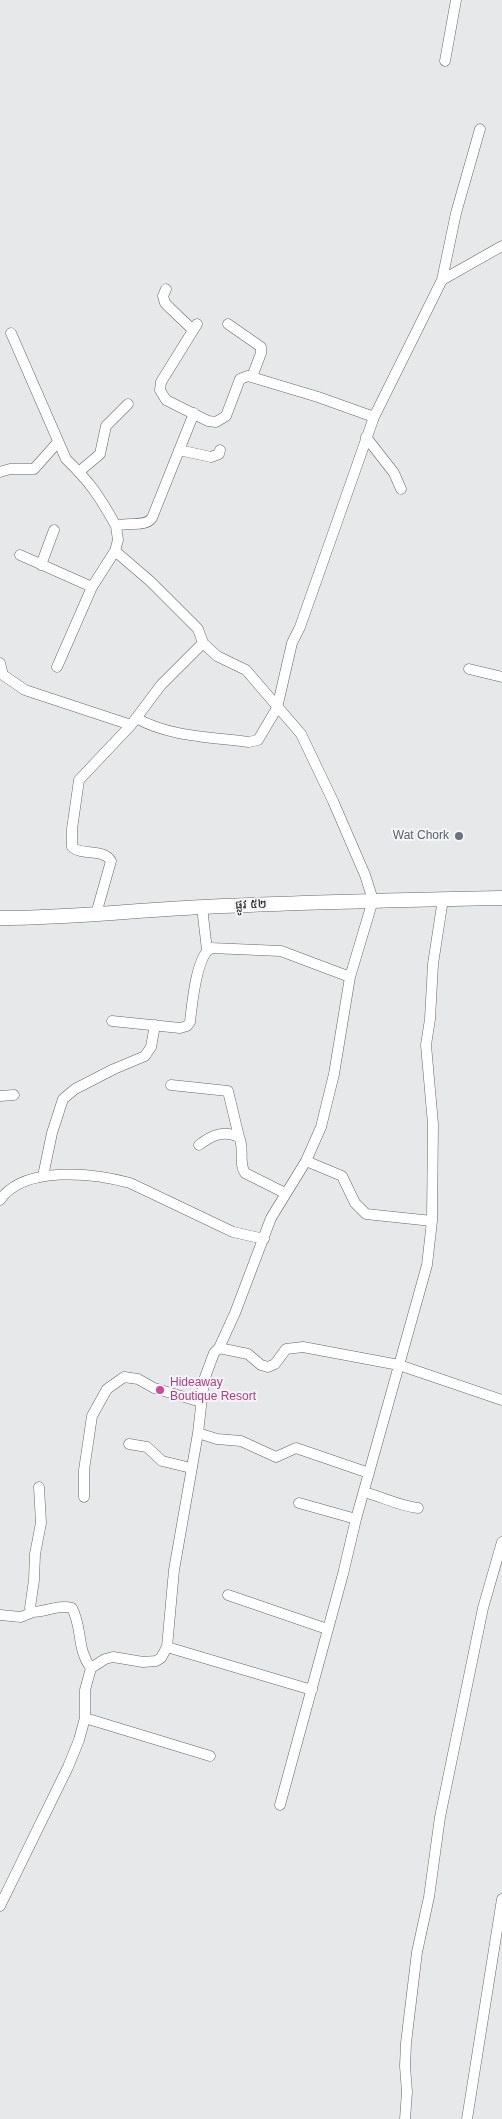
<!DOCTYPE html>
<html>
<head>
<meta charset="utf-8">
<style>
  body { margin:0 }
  canvas { display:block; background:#e7e8e9 }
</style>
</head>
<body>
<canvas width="502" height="2119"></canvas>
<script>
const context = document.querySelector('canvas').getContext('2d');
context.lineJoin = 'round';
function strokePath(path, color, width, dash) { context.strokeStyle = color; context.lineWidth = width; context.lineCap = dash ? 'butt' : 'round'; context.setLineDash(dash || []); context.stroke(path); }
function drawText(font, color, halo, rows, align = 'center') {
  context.font = font + ' Arial,"Noto Sans Khmer",sans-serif'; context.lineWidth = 4; context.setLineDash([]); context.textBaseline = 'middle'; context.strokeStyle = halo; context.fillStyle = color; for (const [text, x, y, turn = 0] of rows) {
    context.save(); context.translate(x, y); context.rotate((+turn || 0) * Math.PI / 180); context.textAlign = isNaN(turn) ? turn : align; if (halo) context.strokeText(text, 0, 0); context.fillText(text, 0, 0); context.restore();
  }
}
const street = new Path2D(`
  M445,61L456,0
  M442,280L456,213L480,129
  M166,289L163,296L165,303L171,309L193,330
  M197,324L161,382L160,390L166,400L208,421L216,422L226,416L240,379L248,376L318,397L374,417
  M228,324L261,347V353L252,377
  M11,333L66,459C90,482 100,497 116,526
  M366,437L394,473L401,489
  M179,450L211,457L219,454L220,450
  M80,471L100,454L106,426L128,404
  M0,472L10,469H34L58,442
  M20,555L92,587
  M41,565L54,530
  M0,663L3,675L25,690L131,725
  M57,667L92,587L115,551
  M469,669L502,677
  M136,718C170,737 211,737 249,742L258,740L277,708L292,643L300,627L374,417L439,286L442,280L502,246
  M202,907L207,950
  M96,914L111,861C103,848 82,856 72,847V829L79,780L131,725L161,685L203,643
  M112,1021L180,1028L187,1026L190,1022C192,1005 196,956 211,948L281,951L350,977
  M171,1085L228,1091L239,1137
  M0,1096L14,1095
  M199,1145C212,1135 224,1130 239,1137C245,1149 238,1162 245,1173L285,1193
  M306,1161L342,1176L355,1203L366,1214L432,1221
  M43,1176L52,1133L63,1099L75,1089L114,1069L145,1056L151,1047L155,1025
  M0,1200C24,1165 94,1173 130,1183L233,1232L264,1239
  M219,1348L248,1354L261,1365L268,1367L275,1364L286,1349L303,1347L399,1365L502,1400
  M198,1433L217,1439L241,1441L276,1457L296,1448L369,1473
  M129,1444L147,1447L162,1461L191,1468
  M39,1487L41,1523L35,1554L34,1580L30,1608L33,1612C46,1612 59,1604 72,1608C83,1629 76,1648 91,1668
  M364,1492C383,1497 399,1506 418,1508
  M84,1497V1470L92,1416L107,1389L124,1377L138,1379L154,1388L201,1402
  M299,1503L356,1519
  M228,1595L327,1629
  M0,1615L21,1617L33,1612
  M167,1647L312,1690
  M85,1718L210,1756
  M280,1805L343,1574L356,1519L427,1265L432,1221L433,1124L426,1045L430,1019L433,964L443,899
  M0,1906L68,1767L79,1740L85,1718V1690L91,1668L105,1659L113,1657L143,1662L156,1661L161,1658L167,1647L174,1570L198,1433L204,1380L214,1353L219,1348L235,1313L271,1218L306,1161L321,1127L334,1074L350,977L373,900L365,875L333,801L301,734L246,670L217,656L203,643L198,629L150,581L115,551L118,540L116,526C127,521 145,528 152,518L194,413
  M405,2119L407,2092L405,2066L406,2043L417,1952L429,1897L440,1817L483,1608L502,1542
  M467,2119L502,1899`);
const secondary = new Path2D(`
  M0,918C68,918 136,910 204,907C303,902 403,900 502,898`);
strokePath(street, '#666768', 11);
strokePath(secondary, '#666768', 15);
strokePath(street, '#fff', 10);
strokePath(secondary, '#fff', 14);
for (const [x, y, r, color] of [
  [459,836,5,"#6b7280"],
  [160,1390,5,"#d1479c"]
]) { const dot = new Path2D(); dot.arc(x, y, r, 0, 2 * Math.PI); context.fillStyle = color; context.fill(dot); strokePath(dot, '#f4f5f7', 2); }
drawText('12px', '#5b616d', '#f4f5f7', [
  ["Wat Chork",449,836]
], 'right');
drawText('12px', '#141415', '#f4f5f7', [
  ["ផ្លូវ ៥២",251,905,-2]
]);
drawText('12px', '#b23c85', '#f4f5f7', [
  ["Hideaway",170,1383],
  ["Boutique Resort",170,1397]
], 'left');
</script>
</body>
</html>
